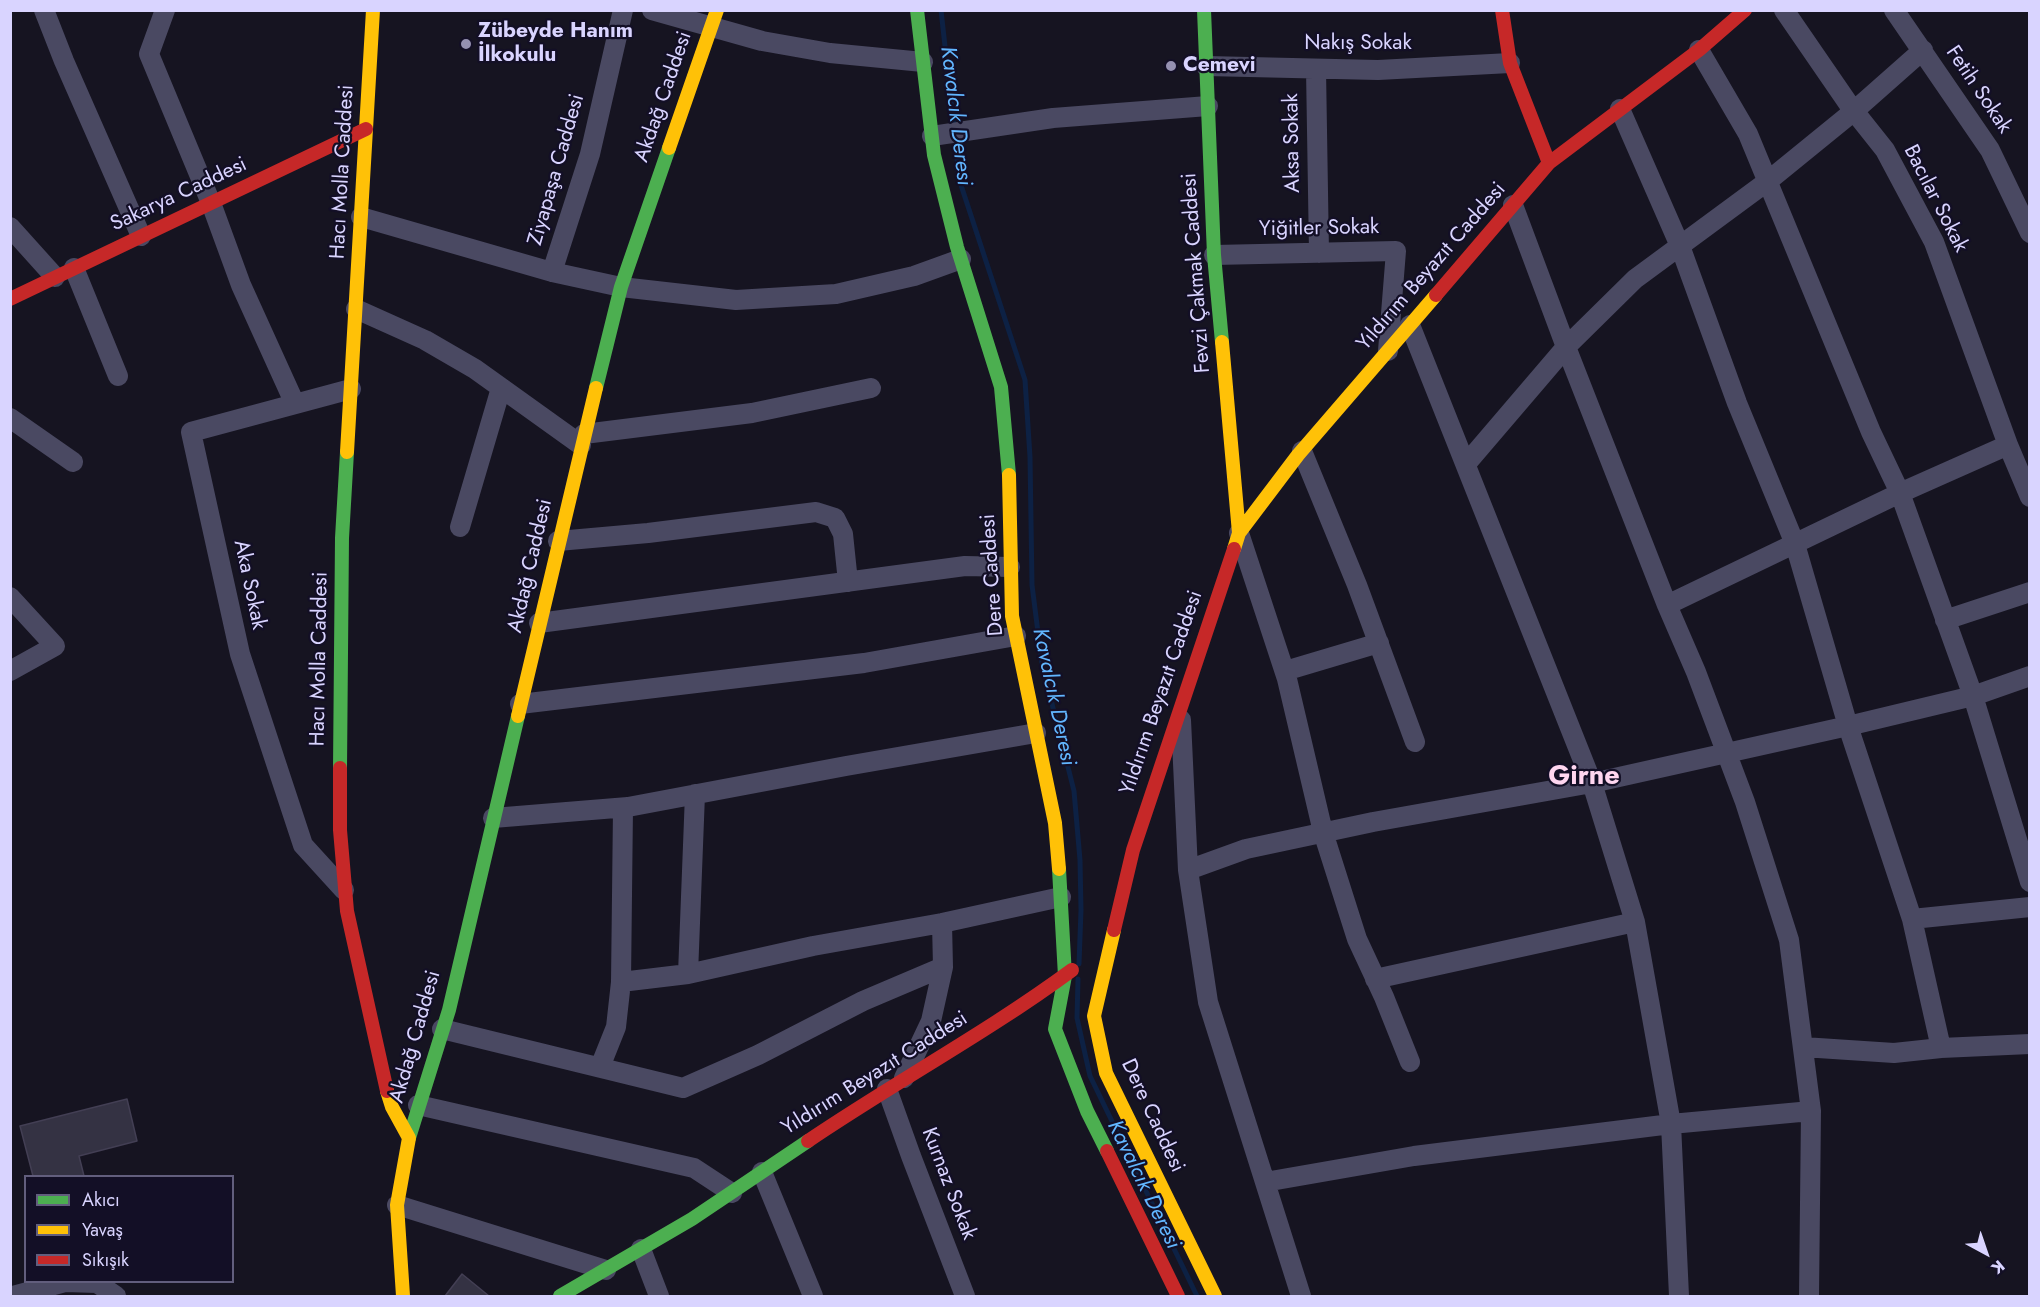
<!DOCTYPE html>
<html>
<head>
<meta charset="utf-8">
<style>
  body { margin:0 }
  #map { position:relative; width:2040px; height:1307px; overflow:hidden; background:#161421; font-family:Jost,sans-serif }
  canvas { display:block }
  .frame { position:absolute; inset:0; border:12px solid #d9d4ff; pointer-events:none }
  .legend { position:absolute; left:24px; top:1175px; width:210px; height:108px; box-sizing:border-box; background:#130f26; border:2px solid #625e7d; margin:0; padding:8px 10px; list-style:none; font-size:18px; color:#d9d4ff }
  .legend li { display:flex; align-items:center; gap:12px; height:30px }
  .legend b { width:30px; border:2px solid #625e7d }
  .north { position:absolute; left:1956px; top:1223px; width:60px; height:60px; -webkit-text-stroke:4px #130f26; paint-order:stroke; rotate:140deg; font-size:16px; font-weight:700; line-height:24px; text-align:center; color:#d9d4ff }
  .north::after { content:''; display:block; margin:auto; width:21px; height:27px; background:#d9d4ff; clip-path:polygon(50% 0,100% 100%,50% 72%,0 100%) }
</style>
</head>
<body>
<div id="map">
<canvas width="2040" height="1307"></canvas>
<div class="frame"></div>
<ul class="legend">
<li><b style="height:8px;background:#4caf50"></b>Akıcı</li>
<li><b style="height:8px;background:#ffc107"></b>Yavaş</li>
<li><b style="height:8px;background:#c62828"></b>Sıkışık</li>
</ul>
<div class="north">K</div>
</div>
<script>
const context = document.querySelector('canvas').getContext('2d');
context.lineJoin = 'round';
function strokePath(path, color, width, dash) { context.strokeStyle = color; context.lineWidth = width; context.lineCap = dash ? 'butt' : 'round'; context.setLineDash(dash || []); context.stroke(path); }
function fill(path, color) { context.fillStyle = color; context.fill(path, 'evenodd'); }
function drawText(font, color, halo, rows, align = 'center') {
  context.font = font + ' Jost,sans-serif'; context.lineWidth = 4.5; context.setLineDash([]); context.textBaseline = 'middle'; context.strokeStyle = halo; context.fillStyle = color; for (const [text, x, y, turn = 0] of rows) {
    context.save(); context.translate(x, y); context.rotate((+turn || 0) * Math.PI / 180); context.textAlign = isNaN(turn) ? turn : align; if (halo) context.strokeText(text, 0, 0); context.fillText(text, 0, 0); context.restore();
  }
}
strokePath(new Path2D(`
  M941,10L954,128
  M955,137L959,179L1025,380L1030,457L1032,585L1042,664L1074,791L1080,860L1081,910L1079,964
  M1078,979L1077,1018L1090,1076L1197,1296`), '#0d2144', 5);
const building = new Path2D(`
  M127,1099L137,1141L79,1156L84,1176H33L20,1126Z
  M462,1274L489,1296H445Z`);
fill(building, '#343243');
strokePath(building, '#433f54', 1.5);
strokePath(new Path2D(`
  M44,10L64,61L141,236
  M165,10L149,54L211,203L241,285L295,404
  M652,10L762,41L830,53L923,62
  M1784,10L1850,106L1885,150L1934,242L2008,445L2030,497
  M1894,10L1990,150L2030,233
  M1699,50L1748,134L1871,432L1900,493L1973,696L2030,882
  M1206,66L1378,70L1510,63
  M1316,69L1319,253
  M1620,109L1680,246L1737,403L1795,544L1848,726L1912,919L1941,1048
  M932,136L1053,118L1208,106
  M1513,205L1566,347L1667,605L1696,672L1745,802L1789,940L1811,1111L1809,1296
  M361,217L552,272L621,287L736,300L836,294L914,276L961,259
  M10,227L55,277
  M1214,255L1396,251L1388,351
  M74,268L118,376
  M552,272L590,154L623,10
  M356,309L425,340L475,369L581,445
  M1410,325L1592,783L1635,922L1671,1124L1679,1296
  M10,418L73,462
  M584,434L752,413L871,388
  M1302,451L1357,585L1415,742
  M1466,464L1566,347L1635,279L1768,181L1854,111L1923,50
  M460,527L501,388
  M1239,533L1287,679L1323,832L1357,939L1384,997L1410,1062
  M558,541L648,533L816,512L835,518L843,534L848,582
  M10,597L55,646L10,671
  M1667,605L1900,493L2008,445
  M1945,620L2030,592
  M539,623L965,566L1010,567
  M1285,671L1379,643
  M520,704L864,663L1016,636
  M1181,720L1188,870L1208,1002L1301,1296
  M493,818L628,807L846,766L1036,733
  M1188,870L1246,849L1373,822L1592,783L1848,726L1973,696L2030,676
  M344,890L303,845L240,654L191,432L351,389
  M1912,919L2030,907
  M688,974L695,794
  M1375,979L1635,922
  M621,982L688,974L813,946L942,923L1061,897
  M442,1029L683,1088L758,1055L863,1001L943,967
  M1803,1047L1894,1053L1941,1048L2030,1044
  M600,1067L616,1027L621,982L623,808
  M904,1078L931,1021L943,967L942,923
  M887,1089L911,1156L965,1296
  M418,1105L694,1168L732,1193
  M762,1172L813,1296
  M1265,1182L1414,1156L1671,1124L1811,1111
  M397,1205L606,1270
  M641,1249L659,1296
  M13,1296L65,1282L97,1283L116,1296`), '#4a4962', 20);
strokePath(new Path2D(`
  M917,10L934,155L957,247L1001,387L1009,475
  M1204,10L1214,255L1222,342
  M596,388L621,287L669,148
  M340,768L342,538L347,452
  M1059,869L1065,976L1055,1029L1087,1111L1107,1151
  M409,1138L449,1010L518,716
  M560,1296L692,1219L808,1141`), '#4caf50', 14);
strokePath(new Path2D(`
  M669,148L717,10
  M1222,342L1239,533
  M347,452L373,10
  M1009,475L1012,616L1055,823L1059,869
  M1234,549L1239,533L1298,455L1436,295
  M518,716L596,388
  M1114,930L1094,1016L1106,1073L1215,1296
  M387,1091L392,1107L409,1138L397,1205L403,1296`), '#ffc107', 14);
strokePath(new Path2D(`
  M1502,10L1510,63L1549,163
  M1436,295L1549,163L1699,50L1745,10
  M10,299L366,129
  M340,768V830L347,911L387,1091
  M1114,930L1133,850L1234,549
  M808,1141C895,1082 988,1032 1072,970
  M1107,1151L1178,1296`), '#c62828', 14);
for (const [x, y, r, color] of [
  [466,44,6,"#9591b1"],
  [1171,66,6,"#9591b1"]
]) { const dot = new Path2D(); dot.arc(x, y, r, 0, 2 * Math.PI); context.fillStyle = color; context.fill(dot); strokePath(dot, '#130f26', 2); }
drawText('bold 21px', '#d9d4ff', '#130f26', [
  ["Zübeyde Hanım",478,32],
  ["İlkokulu",478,56],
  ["Cemevi",1183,66]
], 'left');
drawText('21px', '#d9d4ff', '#130f26', [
  ["Nakış Sokak",1358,44],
  ["Fetih Sokak",1978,90,56],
  ["Akdağ Caddesi",664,97,-71],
  ["Aksa Sokak",1293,143,-91],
  ["Ziyapaşa Caddesi",557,170,-74],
  ["Hacı Molla Caddesi",343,172,-87],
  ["Sakarya Caddesi",179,195,-25],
  ["Bacılar Sokak",1935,199,63],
  ["Yiğitler Sokak",1319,229,-1],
  ["Yıldırım Beyazıt Caddesi",1432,267,-49],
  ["Fevzi Çakmak Caddesi",1197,273,-94],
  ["Akdağ Caddesi",531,566,-77],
  ["Dere Caddesi",993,575,-94],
  ["Aka Sokak",249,585,78],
  ["Hacı Molla Caddesi",320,659,-89],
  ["Yıldırım Beyazıt Caddesi",1162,693,-71],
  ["Akdağ Caddesi",416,1037,-74],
  ["Yıldırım Beyazıt Caddesi",875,1074,-32],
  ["Dere Caddesi",1152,1116,65],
  ["Kurnaz Sokak",948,1184,69]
]);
drawText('italic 22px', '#62b6ff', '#130f26', [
  ["Kavalcık Deresi",955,116,83],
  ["Kavalcık Deresi",1053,697,78],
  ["Kavalcık Deresi",1143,1185,64]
]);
drawText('bold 27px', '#ffd6f0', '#130f26', [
  ["Girne",1584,777]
]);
</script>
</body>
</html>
